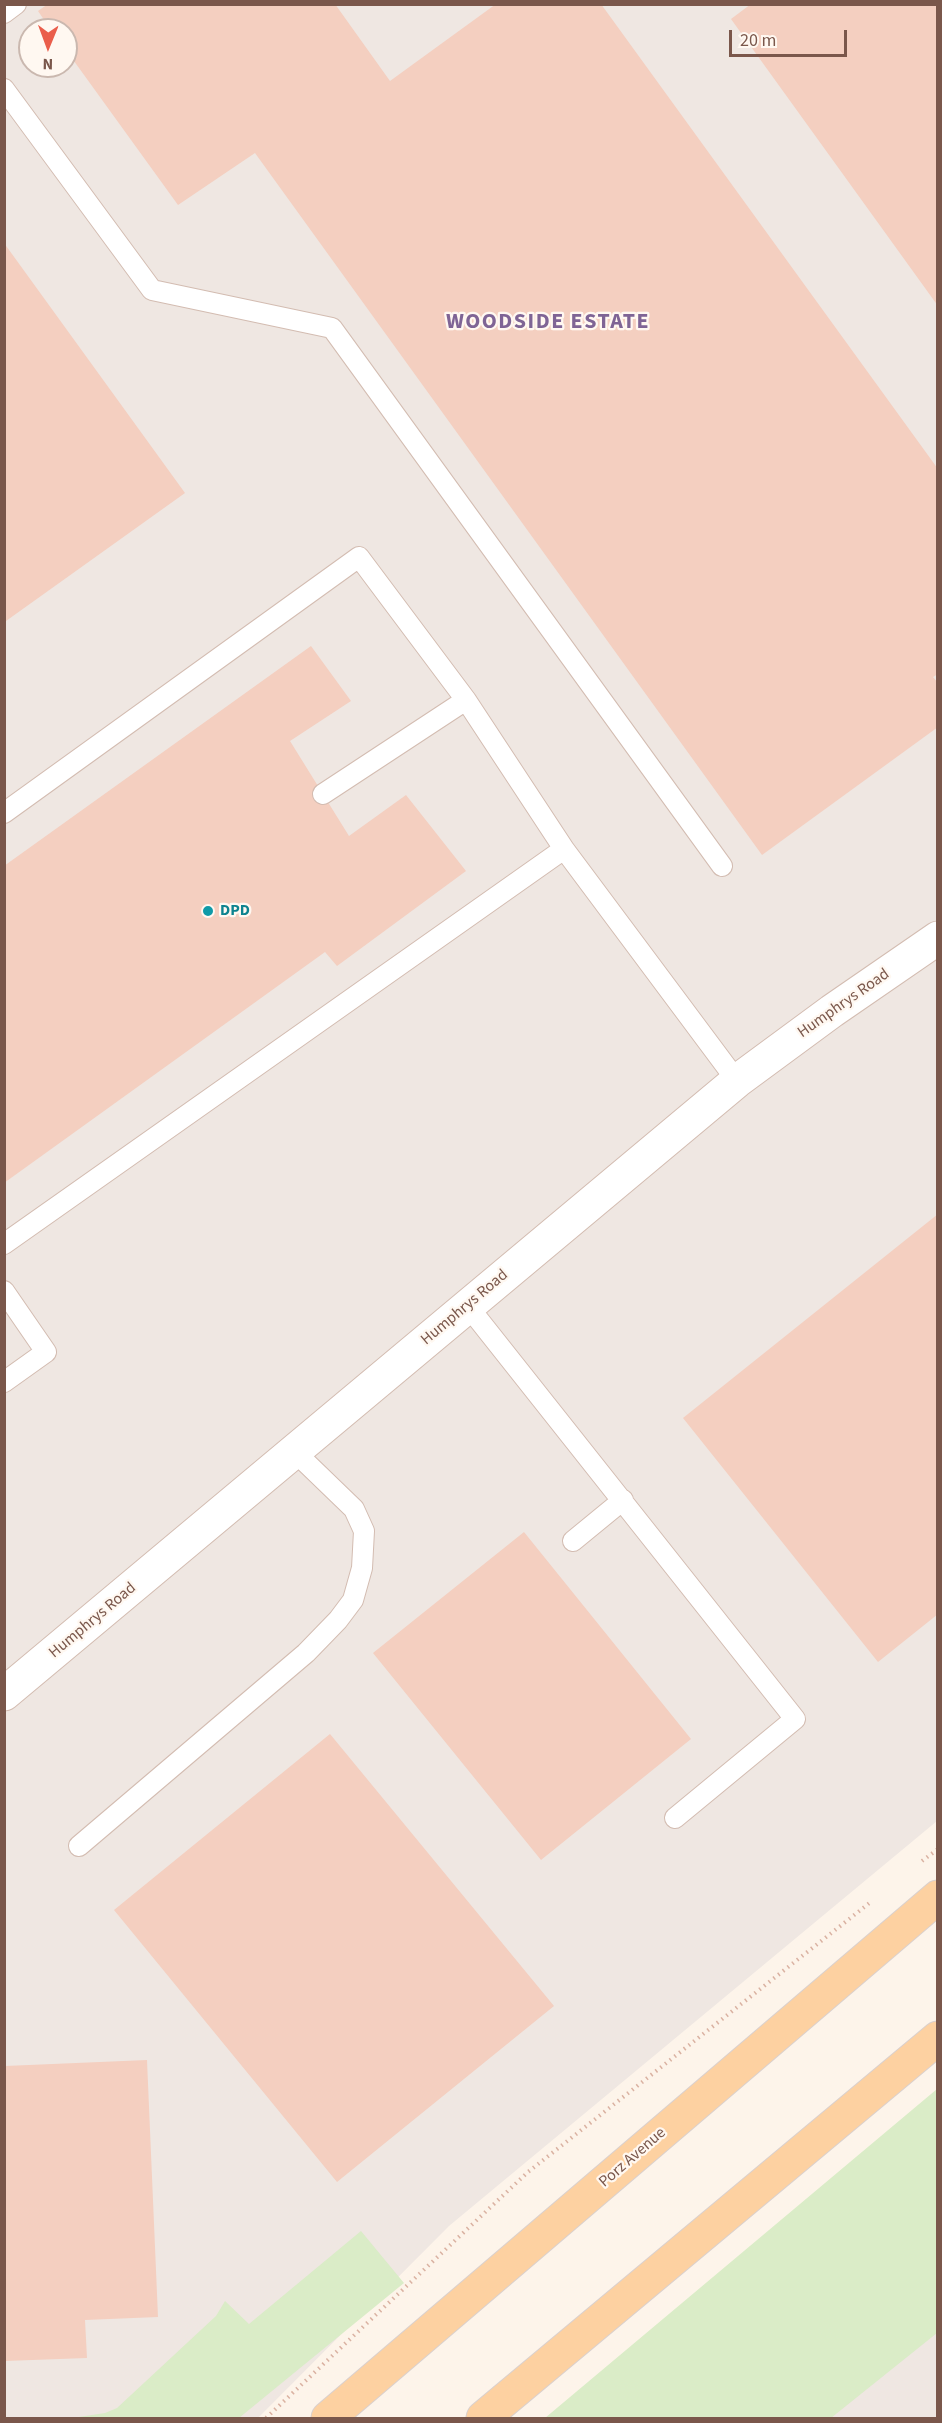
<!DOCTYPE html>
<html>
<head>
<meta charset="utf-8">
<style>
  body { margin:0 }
  #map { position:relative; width:942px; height:2423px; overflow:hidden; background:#fdf4ea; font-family:"Source Sans 3",sans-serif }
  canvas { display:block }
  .frame { position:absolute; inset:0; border:6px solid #7a574b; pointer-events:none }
  .north { position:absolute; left:18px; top:18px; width:60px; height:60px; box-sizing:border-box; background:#fff8f1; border:2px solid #cab8af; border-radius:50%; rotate:181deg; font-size:16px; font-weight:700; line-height:24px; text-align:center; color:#7a574b }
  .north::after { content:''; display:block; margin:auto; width:21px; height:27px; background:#ea5e4b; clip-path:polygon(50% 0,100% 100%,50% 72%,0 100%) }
  .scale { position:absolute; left:729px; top:30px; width:118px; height:27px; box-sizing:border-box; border:3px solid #7a574b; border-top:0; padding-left:8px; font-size:18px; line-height:21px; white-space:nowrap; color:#7a574b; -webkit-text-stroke:4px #fff8f1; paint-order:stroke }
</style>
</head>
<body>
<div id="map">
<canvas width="942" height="2423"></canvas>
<div class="frame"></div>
<div class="north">N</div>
<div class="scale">20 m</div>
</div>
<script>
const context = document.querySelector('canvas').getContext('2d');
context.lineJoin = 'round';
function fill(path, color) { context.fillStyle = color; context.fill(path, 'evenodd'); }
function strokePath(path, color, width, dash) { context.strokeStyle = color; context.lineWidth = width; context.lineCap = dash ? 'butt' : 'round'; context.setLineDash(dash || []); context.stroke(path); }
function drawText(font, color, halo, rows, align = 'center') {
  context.font = font + ' "Source Sans 3",sans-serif'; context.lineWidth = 4.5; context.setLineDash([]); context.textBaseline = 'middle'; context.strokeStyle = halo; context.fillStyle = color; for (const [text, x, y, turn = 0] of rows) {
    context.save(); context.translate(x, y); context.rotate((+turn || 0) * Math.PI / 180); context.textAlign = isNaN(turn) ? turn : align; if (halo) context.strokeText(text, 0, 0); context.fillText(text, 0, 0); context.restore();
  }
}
fill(new Path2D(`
  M5,5H937V1821L449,2226L258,2418H5ZM30,30H66V66H30Z
  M937,2251V2418H739Z`), '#efe7e2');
fill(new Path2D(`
  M937,2089V2333L831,2418H545Z
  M361,2231L404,2283L239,2418H72L105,2413L117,2408L216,2316L225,2301L249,2324Z`), '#daecc7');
fill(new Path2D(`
  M48,4H335L390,81L496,4H601L938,469V674L933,677L938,683V727L762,855L255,153L178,205L66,50V30H51L38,11Z
  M751,4H938V306L731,19Z
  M4,243L185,493L6,621L4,619Z
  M311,646L351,701L290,741L349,836L406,795L466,871L337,966L325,952L4,1183V866Z
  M938,1214V1614L878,1662L683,1418Z
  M524,1532L691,1739L541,1860L373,1653Z
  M330,1734L554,2006L337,2182L114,1910Z
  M147,2060L158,2317L85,2320L87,2358L5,2361V2066Z`), '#f4cfc0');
const lane = new Path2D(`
  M4,13L16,4
  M4,89L152,290L332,328L722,866
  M323,794L466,700
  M4,813L359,557L466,700L564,849L737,1081
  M4,1244L564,849
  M4,1291L46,1352L4,1382
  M467,1305L795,1719L675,1818
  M573,1541L623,1500
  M79,1846L306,1653L338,1620L353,1600L362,1568L364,1531L354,1509L295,1452`);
const street = new Path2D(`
  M4,1694L737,1081L832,1011L938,938`);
const primary = new Path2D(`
  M328,2418L938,1897
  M483,2418L938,2038`);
strokePath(lane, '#d3bcb1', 22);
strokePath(street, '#d3bcb1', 35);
strokePath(primary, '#dad0cd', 35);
strokePath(new Path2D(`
  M922,1861L938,1849
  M266,2418L528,2172L872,1901`), '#dab2a2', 4, [1.5, 4.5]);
strokePath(lane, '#fff', 20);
strokePath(street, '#fff', 33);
strokePath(primary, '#fdd1a1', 33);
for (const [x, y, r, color] of [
  [208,911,6,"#0f9aa8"]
]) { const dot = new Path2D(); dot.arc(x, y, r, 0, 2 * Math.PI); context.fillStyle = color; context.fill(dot); strokePath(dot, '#fff8f1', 2); }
drawText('bold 16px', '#0d838f', '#fff8f1', [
  ["DPD",220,911]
], 'left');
drawText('16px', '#7a574b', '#fff8f1', [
  ["Humphrys Road",844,1004,-35],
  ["Humphrys Road",465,1308,-40],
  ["Humphrys Road",93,1621,-40],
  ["Porz Avenue",633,2158,-41]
]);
context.letterSpacing = '1.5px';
drawText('bold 22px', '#7f6495', '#fff8f1', [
  ["WOODSIDE ESTATE",548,323]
]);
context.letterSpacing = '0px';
</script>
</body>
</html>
